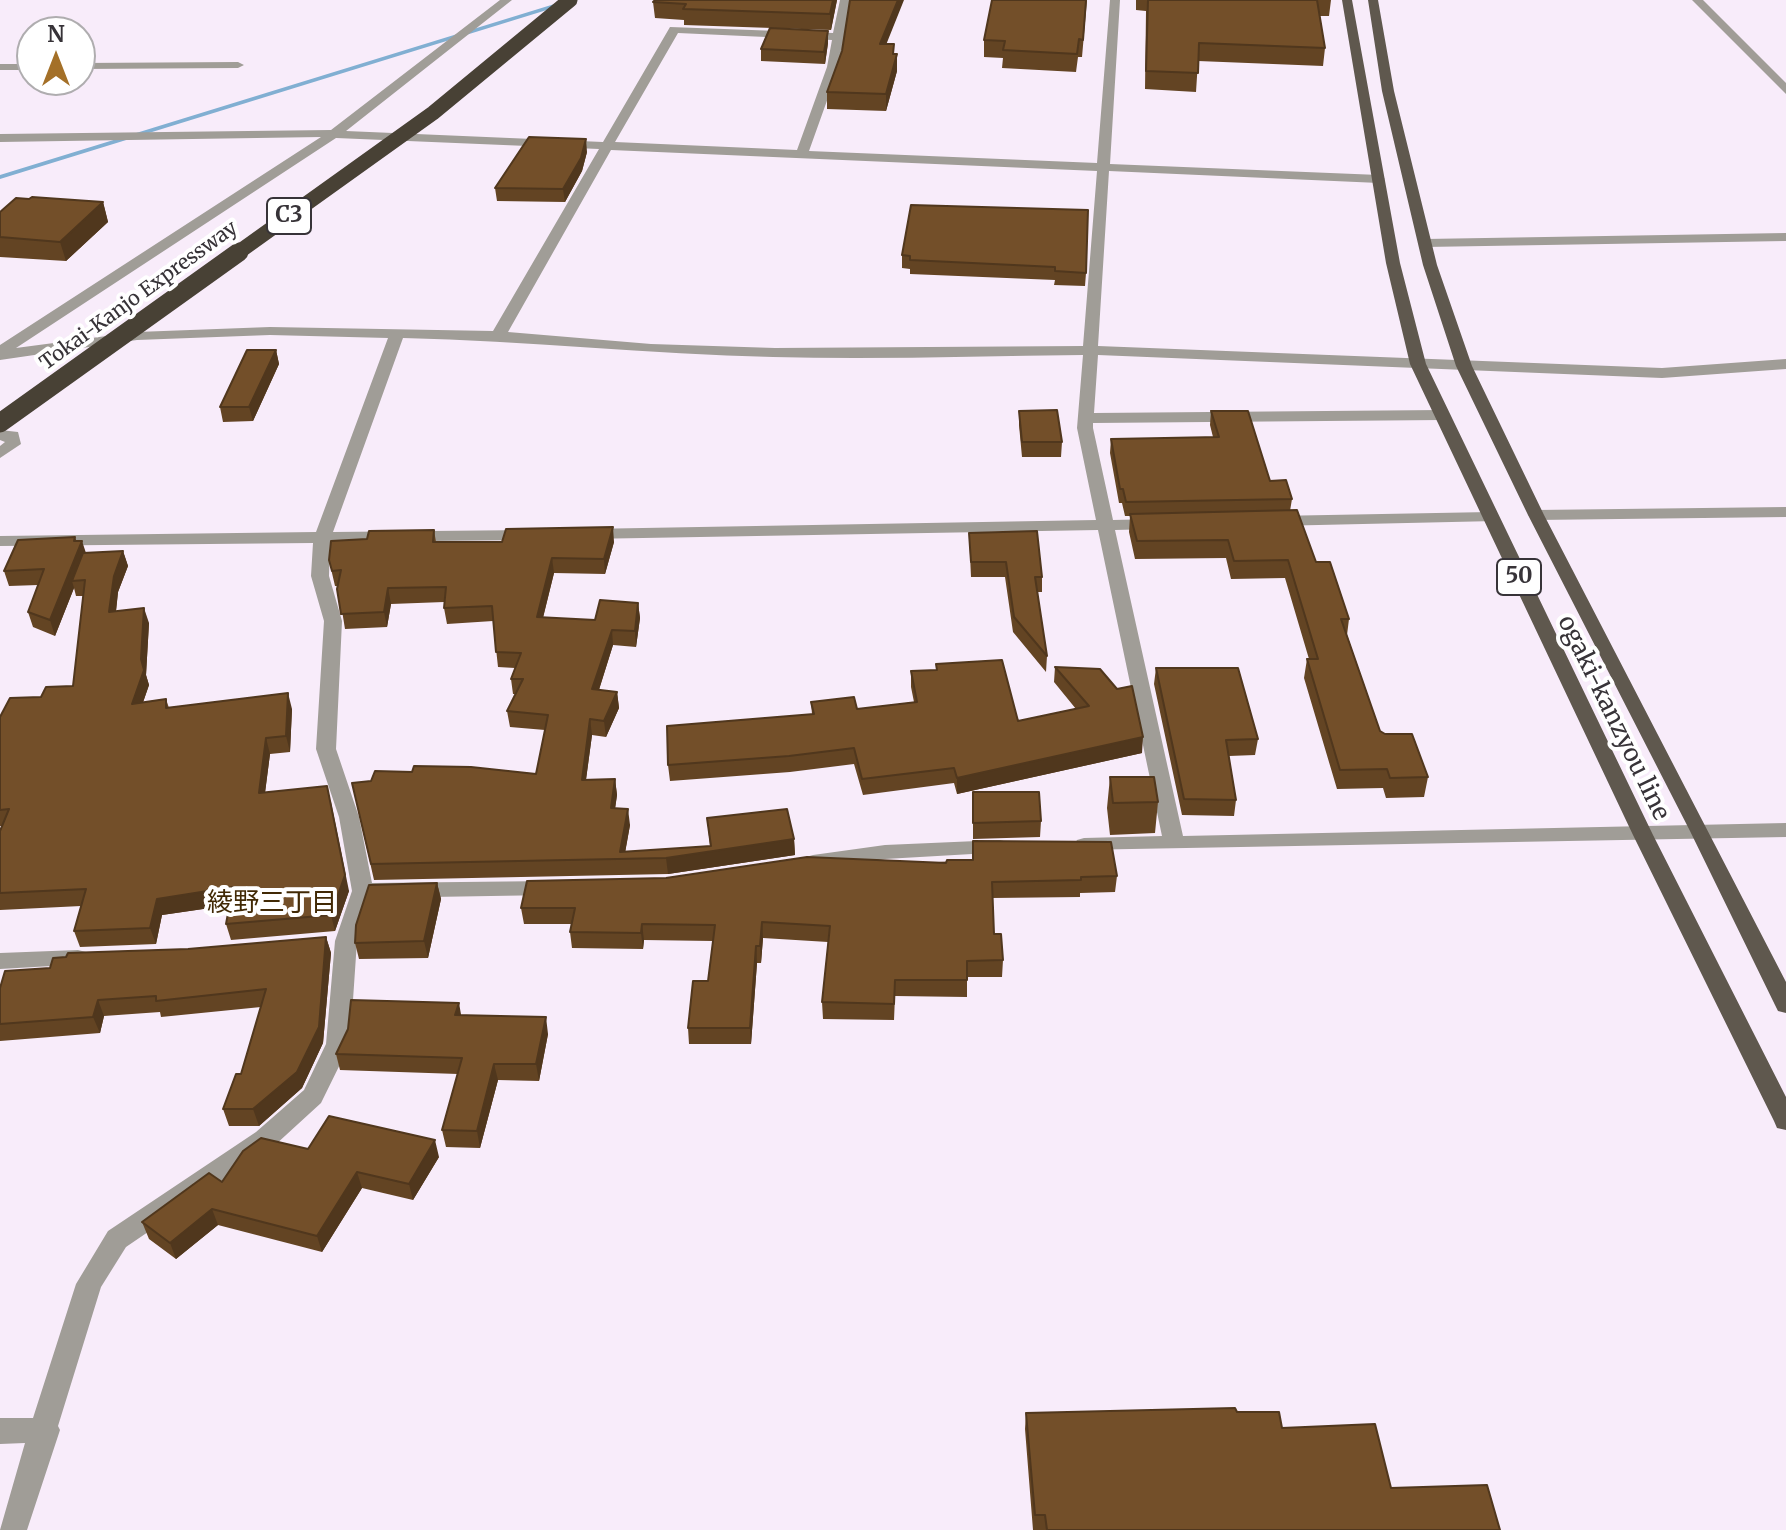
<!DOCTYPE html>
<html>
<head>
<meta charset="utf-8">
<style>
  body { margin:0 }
  #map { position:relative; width:1786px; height:1530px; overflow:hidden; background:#f8ecfa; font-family:Merriweather,serif }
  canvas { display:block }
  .north { position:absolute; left:16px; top:16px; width:80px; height:80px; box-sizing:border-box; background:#fff; border:2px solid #afadaf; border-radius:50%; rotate:0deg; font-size:22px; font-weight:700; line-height:32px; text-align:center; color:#373338 }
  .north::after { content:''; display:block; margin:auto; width:28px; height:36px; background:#a47028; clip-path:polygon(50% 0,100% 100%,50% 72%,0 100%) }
</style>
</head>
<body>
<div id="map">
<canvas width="1786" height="1530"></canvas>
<div class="north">N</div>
</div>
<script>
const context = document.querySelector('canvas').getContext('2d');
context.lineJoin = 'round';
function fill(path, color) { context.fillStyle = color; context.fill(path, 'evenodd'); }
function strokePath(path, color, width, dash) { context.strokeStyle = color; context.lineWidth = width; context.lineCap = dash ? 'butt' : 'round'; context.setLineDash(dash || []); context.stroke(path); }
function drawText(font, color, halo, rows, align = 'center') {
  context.font = font + ' Merriweather,"Noto Sans JP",serif'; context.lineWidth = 8; context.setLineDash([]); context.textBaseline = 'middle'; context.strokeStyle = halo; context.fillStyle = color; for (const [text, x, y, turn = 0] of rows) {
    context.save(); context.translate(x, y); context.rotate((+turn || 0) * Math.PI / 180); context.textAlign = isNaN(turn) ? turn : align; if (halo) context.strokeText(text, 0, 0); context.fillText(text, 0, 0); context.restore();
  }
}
fill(new Path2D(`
  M561,2L564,4L563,5L0,179V175Z`), '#81afd2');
fill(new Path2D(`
  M500,0H512L346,131L603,142L670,27L833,33L840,0H850L839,67L809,151L1097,163L1110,0H1120L1110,164L1379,175L1385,179L1379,183L1109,171L1098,346L1662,368L1786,359V369L1662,378L1098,355L1094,413L1442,410L1450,415L1442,420L1093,423V428L1113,520L1154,519L1163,524L1154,529L1115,530L1183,836L1786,823V837L1077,850L1074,845L1077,840L1084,838L1162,836L1098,530L586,539L577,534L586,529L1096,520L1077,428L1083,355C980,356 876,360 773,357C649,354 527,341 403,338L333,532L530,530L539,535L530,540L330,542L329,576L342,621L336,749L359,817L372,883L551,881L559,883L562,888L559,893L551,895L371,898L357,941L350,1044L321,1103L274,1146L126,1247L101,1287L58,1426L60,1430L27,1530H0L25,1443L0,1444V1418H33L76,1284L108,1231L256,1132L304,1090L326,1044L335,941L352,891L339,817L316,749L324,621L311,576L313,543L0,546V536L316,532L388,338L270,335L137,340L0,360V345L321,137L0,142V134L331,130ZM678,33L832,40L827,67L797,150L615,142ZM336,138L599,149L493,331L270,327L137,332L16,348ZM611,150L1097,171L1083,346L775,348L651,344L508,332Z
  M1692,0H1703L1786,83V94Z
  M80,63L238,62L244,65L238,68L80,69Z
  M0,64H32V70H0Z
  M1786,233V241L1425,247L1418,243L1425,239Z
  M0,430L18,432L21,444L0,458V446L5,442L0,440Z
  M1786,507V517L1536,520L1528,515L1536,510Z
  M1490,512L1496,513L1499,517L1496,521L1274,526L1265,521L1274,516Z
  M1000,840L1007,842L1010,847L1007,852L885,859L813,869L806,867L802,862L806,857L813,855L885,845Z
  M78,950L86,952L89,958L86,964L0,969V953Z`), '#a09d97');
fill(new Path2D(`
  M1342,0H1352L1400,263L1426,364L1653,835L1786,1097V1130L1777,1128L1774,1121L1633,835L1410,364L1386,263Z
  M1368,0H1378L1394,91L1437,265L1472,366L1544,515L1786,982V1013L1778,1011L1775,1005L1690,831L1528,515L1456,366L1423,265L1382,91Z`), '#5f584e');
strokePath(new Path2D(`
  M236,254L433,113L570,0`), '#484135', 15);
strokePath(new Path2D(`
  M0,423L239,252`), '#484135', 19);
fill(new Path2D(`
  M837,0L831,30L684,25V20L655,18L653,2Z
  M1087,0L1082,57H1078L1076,72L1002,68L1003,58L984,57V40Z
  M1136,0H1331L1329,16H1320L1325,48L1323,66L1198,61L1196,92L1145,89L1146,11L1136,10Z
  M828,31V43L825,64L761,61V49Z
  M887,44L894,54L897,71L886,111L827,109V92L842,51Z
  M587,152L582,171L565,202L497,201L495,188Z
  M103,202L108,222L66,261L0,257V212Z
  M911,205L1086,273L1085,286L1054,285L1055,280L910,274V269L902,268V255Z
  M276,350L279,364L253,421L223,422L220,407Z
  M1019,411L1062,442L1061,457H1022L1019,425Z
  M1211,411L1270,481L1292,499L1290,511L1316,562L1349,619L1347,635L1380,731L1428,777L1424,797L1386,798L1383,788L1337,789L1304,678L1307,659H1309L1285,578L1231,579L1226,558L1135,559L1129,532L1130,516H1125L1122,503H1119L1110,453L1111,439L1213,437L1210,425Z
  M434,530L436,542H614L605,574L554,573L543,618L595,620L638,603L640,618L636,647L613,645L599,690L617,692L619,708L606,737L592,735L586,779H615L617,795L615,808L630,825L625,852L710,846L707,818L794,839L795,855L668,874L374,880L352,783L536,774L545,730L510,727L507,711L516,694H513L511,679L515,668L498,667L493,621L447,624L444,608V602L391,604L387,627L345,629L338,586H335L329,560L367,539Z
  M969,533L1042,577V592H1037L1047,656L1046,672L1013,632L1005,577H971Z
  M76,541L86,553L123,551L128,566L118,592L116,612L149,623L146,675L149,685L143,702L166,699L169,708L292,709L290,752L270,754L265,792L349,891L335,931L231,940L226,924L230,905L162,915L156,944L80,947L74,931L81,906L0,910V831L2,826H0V717L41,697L73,686L83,596H76L74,588L55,636L33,627L28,612L38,585L9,586L4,571Z
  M936,664L1018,721L1076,709L1054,682L1055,667L1142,753L957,794L954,783L863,795L854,764L790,772L670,781L668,765L812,714L811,702L857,709L914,702L911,687V671L936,670Z
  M1156,668L1258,739L1255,755L1229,756L1236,800L1234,816L1182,815L1154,684Z
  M1110,777L1158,802L1155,833L1110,835L1107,808Z
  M973,792L1041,821L1040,837L973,839Z
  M973,841L1117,876L1115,892L1080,893V897L992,898L994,934L1003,960L1002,977H967V997L895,996L894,1020L823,1019L822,1002L828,942L763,938L761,963H757L751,1044H689L688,1028L708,981L713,941L644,940L643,949L572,948L570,932L572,924H524L521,908L666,878L973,860Z
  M437,883L441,899L428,958L359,959L355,943Z
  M326,937L331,953L323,1043L302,1088L259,1126H229L223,1109L241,1074L261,1007L161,1017L160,1012L104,1016L100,1033L0,1041V988L50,968L188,949Z
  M461,1015L548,1034L539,1081L498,1080L480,1148L446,1147L442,1130L458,1074L340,1070L336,1054Z
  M308,1149L439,1157L413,1200L362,1188L322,1252L218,1225L176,1259L149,1239L142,1222L222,1182Z
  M1237,1412L1282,1428L1391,1488L1500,1530H1033L1025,1429L1026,1413Z`), '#634423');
fill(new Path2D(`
  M833,0H837L831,30L830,14Z
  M898,0H904L880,60V44Z
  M828,31V43L825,64L824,52Z
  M894,44V60L897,54V71L886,111V94Z
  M586,139L587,152L582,171L565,202L563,189Z
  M103,202L108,222L66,261L60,242Z
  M276,350L279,364L253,421L249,407Z
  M613,527L614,542L605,574L604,559Z
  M75,537L79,549L82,541L87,556L72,581L74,588L55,636L50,620Z
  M123,551L128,566L118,592L114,628L109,612L114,576Z
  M552,558L554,573L539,633L537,617Z
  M388,588L391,604L387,627L384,612Z
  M638,603L640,618L636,647L635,631Z
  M144,608L149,623L146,675L149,685L137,720L132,704L141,659Z
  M612,630L613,645L594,705L592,689Z
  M617,692L619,708L606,737L604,721Z
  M288,693L292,709L290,752L286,736Z
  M590,719L592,735L584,795L582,780Z
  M1143,737L1142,753L957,794V778Z
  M266,738L270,754L263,809L259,793Z
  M615,779L617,795L613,824L611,808Z
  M331,802L349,891L335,931L331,915Z
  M628,809L630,825L624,859L620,852Z
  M794,839L795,855L668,874L666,858Z
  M437,883L441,899L428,958L424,941Z
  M233,887L238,904L162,915L156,944L150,928L157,899Z
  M762,922L763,938L761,963L760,946Z
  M642,924L644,940L643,949L641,933Z
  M326,937L331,953L323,1043L302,1088L259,1126L253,1109Z
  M756,946L757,963L751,1044L750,1028Z
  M98,1000L104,1016L100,1033L93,1017Z
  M459,1003L462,1020L455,1015Z
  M546,1017L548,1034L539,1081L536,1064Z
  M494,1064L498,1080L480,1148L477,1131Z
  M435,1140L439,1157L413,1200L409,1184Z
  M357,1172L362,1188L322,1252L317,1236Z
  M212,1209L218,1225L176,1259L170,1243Z`), '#50371d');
const building = new Path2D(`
  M655,0H833L830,14L683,9L686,4L653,2Z
  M850,0H898L880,44H894L893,54H897L886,94L827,92L842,51Z
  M992,0H1086L1083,40L1079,39L1077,54L1003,50L1005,41L984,40Z
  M1148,0H1317L1325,48L1199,43L1198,73L1146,71Z
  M770,28L828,31L824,52L761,49Z
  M529,137L586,139L581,158L563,189L495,188Z
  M32,197L103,202L60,242L0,237V212L16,198L29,199Z
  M911,205L1088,210L1086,273L1055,271V267L910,260V256L902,255Z
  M247,350H276L249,407H220Z
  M1057,410L1062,442H1022L1019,411Z
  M1211,411H1248L1270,481L1286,480L1292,499L1126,502L1123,489H1120L1111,439L1219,437Z
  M1297,510L1316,562H1330L1349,619H1341L1380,731L1385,734H1412L1428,777L1390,778L1387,769L1340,770L1307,659H1318L1288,560L1234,561L1228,540L1137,541L1130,514Z
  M613,527L604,559L552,558L537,617L595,620L600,600L638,603L635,631L612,630L592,689L617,692L604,721L590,719L582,780L615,779L611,808L628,809L620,852L711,846L707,818L787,809L794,839L666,858L371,864L352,783L371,781L375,771L412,772L414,766L471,767L536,774L548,715L507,711L523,679H511L521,653L496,652L492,606L444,608L446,587L388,588L384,612L341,614L337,589L341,570L332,571L329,560L331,541L367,539L369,531L434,530L433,542H502L506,529Z
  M1037,531L1042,577H1035L1047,656L1014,617L1006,562H971L969,533Z
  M75,537L74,541H82L50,620L28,612L44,569L4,571L18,540Z
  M123,551L114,576L109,612L144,608L141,659L144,670L132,704L166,699V708L288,693L286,736L266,738L259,793L327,786L345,875L331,915L226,924L233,887L157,899L150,928L74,931L86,889L0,893V831L9,809L0,810V717L10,698L41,697L46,687L73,686L85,580L72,581L83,553Z
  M1002,660L1018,721L1089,706L1055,667L1100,669L1117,689L1132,686L1143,737L957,778L954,768L862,779L854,748L789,756L668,765L667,726L814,714L811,702L854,697L857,709L917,702L911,671L937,670L936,664Z
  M1156,668H1238L1258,739L1226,740L1236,800L1184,799Z
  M1110,777H1154L1158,802L1113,803Z
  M973,792H1039L1041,821L973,823Z
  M973,841L1111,842L1117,876L1081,877V880L992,882L994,934H1001L1003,960L967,961V980H895L894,1004L822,1002L830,926L762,922L760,946H756L750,1028H688L693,981H708L715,925L642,924L641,933L570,932L575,908H521L527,881L666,878L807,857L946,863L947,860H973Z
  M437,883L424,941L355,943L356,925L369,885Z
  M326,937L319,1027L297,1072L253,1109H223L236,1074H241L266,989L156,1001V996L98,1000L93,1017L0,1024V988L5,971L50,968L53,958L66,957L68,953L188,949Z
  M351,1000L459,1003L455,1015L546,1017L536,1064H494L477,1131L442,1130L462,1058L336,1054L348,1029Z
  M329,1116L435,1140L409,1184L357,1172L317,1236L212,1209L170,1243L142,1222L209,1173L222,1182L243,1151L261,1138L308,1149Z
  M1235,1408L1237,1412H1279L1282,1428L1375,1424L1391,1488L1487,1485L1500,1530H1047L1045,1515H1035L1026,1413Z`);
fill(building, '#734f29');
strokePath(building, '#50371d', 2);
drawText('20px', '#373338', '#fff', [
  ["Tokai-Kanjo Expressway",139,296,-36]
]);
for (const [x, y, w] of [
  [289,216,44],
  [1519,577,44]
]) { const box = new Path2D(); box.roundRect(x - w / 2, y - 18, w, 36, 6); context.fillStyle = '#fff'; context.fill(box); strokePath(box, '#373338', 2); }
drawText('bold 22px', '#373338', null, [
  ["C3",289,216],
  ["50",1519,577]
]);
drawText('24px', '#373338', '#fff', [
  ["ogaki-kanzyou line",1613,718,64]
]);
drawText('26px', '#412905', '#fff', [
  ["綾野三丁目",272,904]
]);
</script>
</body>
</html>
